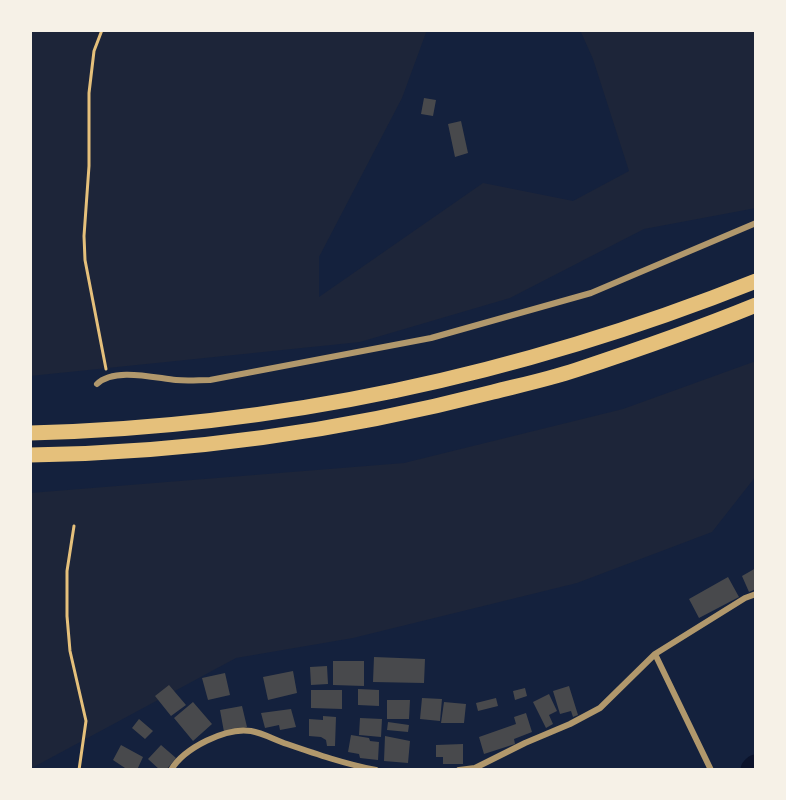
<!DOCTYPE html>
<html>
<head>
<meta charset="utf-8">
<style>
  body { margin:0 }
  #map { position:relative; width:786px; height:800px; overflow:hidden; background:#14213d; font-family:"DejaVu Sans",sans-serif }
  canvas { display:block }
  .frame { position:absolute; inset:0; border:32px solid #f6f1e7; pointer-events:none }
</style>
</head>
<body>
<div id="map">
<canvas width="786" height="800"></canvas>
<div class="frame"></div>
</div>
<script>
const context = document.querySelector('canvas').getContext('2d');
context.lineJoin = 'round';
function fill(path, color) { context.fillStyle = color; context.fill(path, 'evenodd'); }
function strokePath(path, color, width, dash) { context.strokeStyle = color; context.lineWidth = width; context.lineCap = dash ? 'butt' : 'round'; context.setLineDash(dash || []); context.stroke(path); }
fill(new Path2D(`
  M30,30H427L402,98L319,257V297L483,183L573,201L629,171L593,59L580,30H756V208L644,229L510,298L360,342L30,376Z
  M756,361V476L712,532L577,583L353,638L236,658L30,769V493L404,463L623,409Z`), '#1d2539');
strokePath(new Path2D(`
  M754,770L756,768`), '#0b132b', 27);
fill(new Path2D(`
  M424,98L436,100L433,116L421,114Z
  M461,121L468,153L455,157L448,124Z
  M756,568V589L749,592L742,576Z
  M728,577L739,597L699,618L689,599Z
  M374,657L425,659L424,683L373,682Z
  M333,661H364V686L333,685Z
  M327,666L328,684L311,685L310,667Z
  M293,671L297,693L268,700L263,677Z
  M225,673L230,695L208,700L202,678Z
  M169,685L186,705L171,716L155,696Z
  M569,686L578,715L573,717L571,711L560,714L553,691Z
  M525,688L527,696L515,700L513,691Z
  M358,689L379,690V706L358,705Z
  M311,690H342V709L311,708Z
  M549,694L557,711L549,715L553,724L546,728L533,702Z
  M422,698L442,699L440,721L420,719Z
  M496,698L498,706L478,711L476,703Z
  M387,700H410L409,719H387Z
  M193,702L212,724L193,741L174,718Z
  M444,702L466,704L464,723H441Z
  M242,706L247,727L224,732L220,710Z
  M291,709L296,727L280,730L279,725L265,728L261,713Z
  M526,713L532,732L514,739L515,744L484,754L479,737L516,724L514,717Z
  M323,716L336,717L335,746H327L326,740L321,737L309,736V719L323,720Z
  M360,718L382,719L381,737L359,735Z
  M139,719L153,731L145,739L132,728Z
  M388,722L409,725L408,732L387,730Z
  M351,735L369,738L370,741L379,742L378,760L360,758L359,754L348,752Z
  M385,736L410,741L408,763L384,761Z
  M463,744V764H443V757H436V745Z
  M121,745L143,757L137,770H128L113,760Z
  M161,745L176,758L166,770H160L148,759Z`), '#48494c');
strokePath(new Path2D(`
  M102,30L94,51L89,93V166L84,236L85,260L106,369
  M74,526L67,571V616L70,651L86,721L79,770`), '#e5c07b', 3);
strokePath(new Path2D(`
  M97,384C114,367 155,378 176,380C188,381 199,380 210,380L431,338L591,293L756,223
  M655,654L711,770
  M171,770C184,748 226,727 251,731C263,733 275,740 287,744C316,754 345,764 376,770
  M459,770L475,768L525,743L570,724L600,708L655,654L745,598L756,594`), '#b1986c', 6);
strokePath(new Path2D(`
  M30,433C281,427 523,374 756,281
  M30,455C186,453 342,431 493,392C521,385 549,379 576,370C637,350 697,329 756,305`), '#e5c07b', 15);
</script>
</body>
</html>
